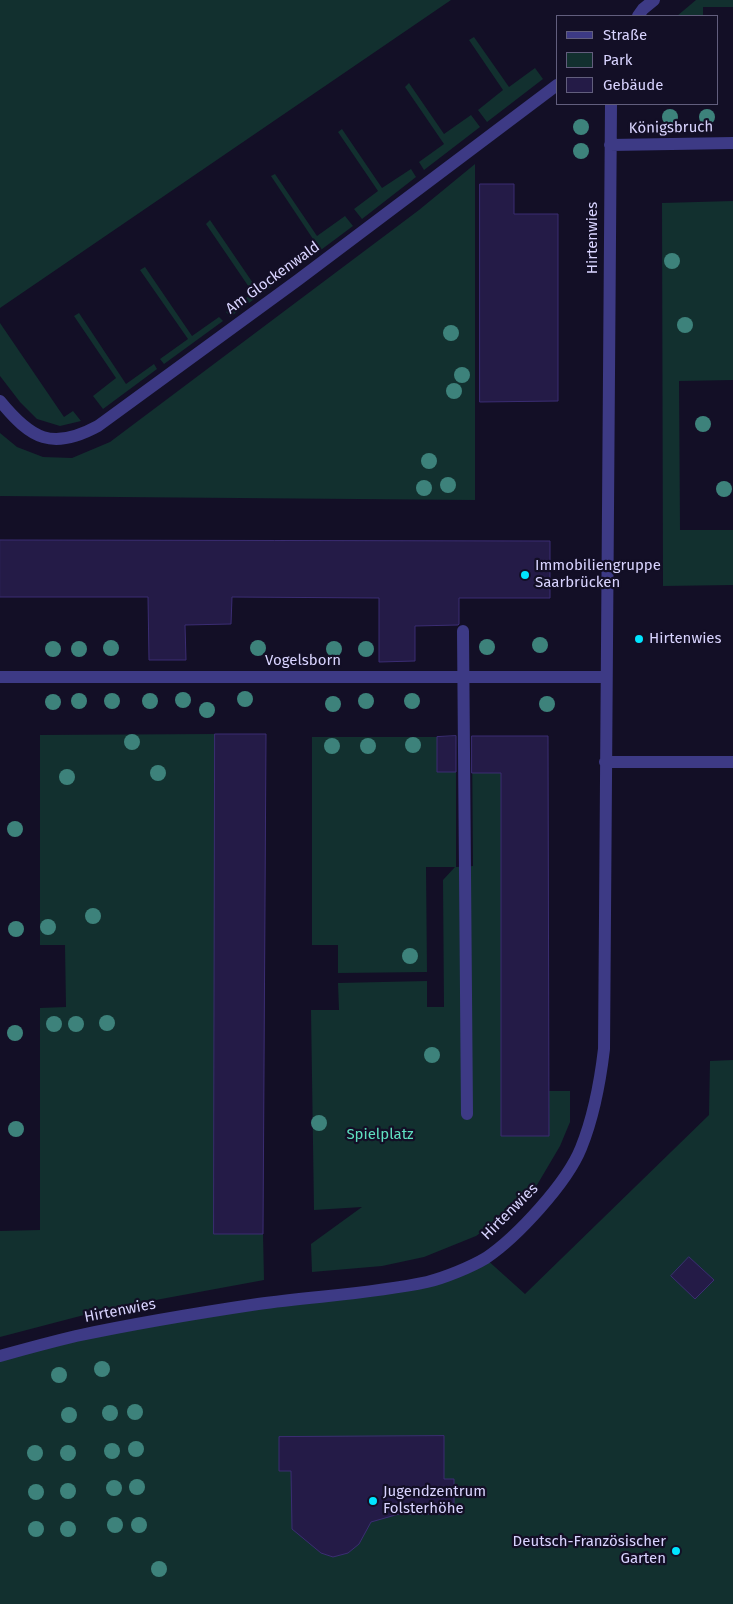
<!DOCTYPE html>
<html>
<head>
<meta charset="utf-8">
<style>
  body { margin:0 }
  #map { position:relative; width:733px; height:1604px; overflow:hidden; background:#130f26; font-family:"Fira Sans",sans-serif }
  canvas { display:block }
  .legend { position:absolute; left:556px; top:15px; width:162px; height:90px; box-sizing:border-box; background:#130f26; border:1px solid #625e7d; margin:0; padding:6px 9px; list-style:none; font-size:15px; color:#d9d4ff }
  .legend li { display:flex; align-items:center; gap:10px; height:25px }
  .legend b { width:25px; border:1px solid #625e7d }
</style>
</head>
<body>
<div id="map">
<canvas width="733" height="1604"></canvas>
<ul class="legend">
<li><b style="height:6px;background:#3d3a85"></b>Straße</li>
<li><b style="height:14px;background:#12302f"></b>Park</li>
<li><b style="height:14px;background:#241b47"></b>Gebäude</li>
</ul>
</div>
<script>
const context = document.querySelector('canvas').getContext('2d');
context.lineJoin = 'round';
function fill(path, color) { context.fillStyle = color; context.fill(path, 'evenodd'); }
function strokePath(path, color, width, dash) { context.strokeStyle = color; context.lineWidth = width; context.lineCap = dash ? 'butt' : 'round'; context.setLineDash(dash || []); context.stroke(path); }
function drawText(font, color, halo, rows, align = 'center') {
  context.font = font + ' "Fira Sans",sans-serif'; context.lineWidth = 4.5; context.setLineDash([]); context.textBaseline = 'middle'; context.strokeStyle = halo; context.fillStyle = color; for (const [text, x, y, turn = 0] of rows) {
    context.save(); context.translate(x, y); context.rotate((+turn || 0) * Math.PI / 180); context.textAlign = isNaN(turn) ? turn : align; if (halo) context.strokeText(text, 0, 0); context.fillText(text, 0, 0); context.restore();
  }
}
fill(new Path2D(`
  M0,0H451L0,308Z
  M696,0H733V7H703V16H677Z
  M474,37L509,87L535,68L543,79L487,122L478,110L503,90L469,40Z
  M409,83L444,134L471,115L480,127L424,170L419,162L444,144L405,87Z
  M342,129L382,188L411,169L416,177L362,219L354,209L378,191L338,132Z
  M475,164V500L0,496V433L17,447L43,457L72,458L110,442L419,210Z
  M275,174L317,236L345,216L353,226L294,270L292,265L317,245L271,176Z
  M733,201V380L679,381L680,530H733V585L663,586L662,203Z
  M210,220L257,289L285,270L288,274L230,317L226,312L253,293L206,224Z
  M145,267L192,336L219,317L223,321L164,364L160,359L188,339L140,270Z
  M79,313L126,384L154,364L157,369L103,409L93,396L116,378L74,316Z
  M0,323L64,417L73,411L81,421L60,426L37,419L20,402L0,376Z
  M215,734L214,1234H263L264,1280L107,1309L0,1337V1231L40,1230V1008L66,1007L65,945H40V735Z
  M472,736H501V1136H548L549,1091H570V1122L560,1146L537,1185L503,1217L476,1236L424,1257L382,1266L312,1272L311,1244L362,1207L314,1210L311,1010H339L338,983L427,981V1007H444L443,880L455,867H426L427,972L338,973V945H312V737H437V772H456V867L473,866Z
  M733,1060V1604H0V1356L52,1342L428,1282L485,1258L525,1294L709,1115L710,1061Z`), '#12302f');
const building = new Path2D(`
  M480,184H514V214H558V401L480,402Z
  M0,540L550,541V598H459V624L458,625L415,626V661L379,662V598L232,597L231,624L185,625L186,660H149L148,597H0Z
  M215,734H266L263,1234H214Z
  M456,736V772H437V737Z
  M472,736H548L549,1136H501V773H472Z
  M689,1257L714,1280L695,1299L671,1276Z
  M444,1436V1479H454V1514H399L371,1522L359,1544L348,1553L333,1557L321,1553L292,1529L291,1471H279V1437Z`);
fill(building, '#241b47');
strokePath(building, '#3b2d73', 1);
strokePath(new Path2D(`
  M463,631L467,1114`), '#3d3a85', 12);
strokePath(new Path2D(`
  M638,16L643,9L654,0
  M610,145L733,143
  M0,401C31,439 52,451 98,426L298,280L557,85
  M0,677H606
  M605,762H733
  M0,1356C25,1349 51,1342 76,1336C137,1323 198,1313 258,1304C314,1296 371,1294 427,1282C444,1278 471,1267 486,1258C517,1237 567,1183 581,1148C594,1116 600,1083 604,1049L611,104`), '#3d3a85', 12);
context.fillStyle = '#3d827b';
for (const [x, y] of [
  [670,117],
  [707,117],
  [581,127],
  [581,151],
  [672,261],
  [685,325],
  [451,333],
  [462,375],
  [454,391],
  [703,424],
  [429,461],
  [448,485],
  [424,488],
  [724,489],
  [540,645],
  [487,647],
  [111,648],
  [258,648],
  [53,649],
  [79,649],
  [334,649],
  [366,649],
  [245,699],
  [183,700],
  [79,701],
  [112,701],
  [150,701],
  [366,701],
  [412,701],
  [53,702],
  [333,704],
  [547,704],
  [207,710],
  [132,742],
  [413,745],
  [332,746],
  [368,746],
  [158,773],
  [67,777],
  [15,829],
  [93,916],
  [48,927],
  [16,929],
  [410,956],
  [107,1023],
  [54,1024],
  [76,1024],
  [15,1033],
  [432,1055],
  [319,1123],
  [16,1129],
  [102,1369],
  [59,1375],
  [135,1412],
  [110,1413],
  [69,1415],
  [136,1449],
  [112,1451],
  [35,1453],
  [68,1453],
  [137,1487],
  [114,1488],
  [68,1491],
  [36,1492],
  [115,1525],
  [139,1525],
  [36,1529],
  [68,1529],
  [159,1569]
]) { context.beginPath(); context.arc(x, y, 8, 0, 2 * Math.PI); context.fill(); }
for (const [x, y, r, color] of [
  [525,575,5,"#00e5ff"],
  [639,639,5,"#00e5ff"],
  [373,1501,5,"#00e5ff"],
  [676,1551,5,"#00e5ff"]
]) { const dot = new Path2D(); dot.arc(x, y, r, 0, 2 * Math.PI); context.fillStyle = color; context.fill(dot); strokePath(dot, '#130f26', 2); }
drawText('15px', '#d9d4ff', '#130f26', [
  ["Königsbruch",671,128,-1],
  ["Hirtenwies",593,238,-90],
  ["Am Glockenwald",273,278,-36],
  ["Vogelsborn",303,661],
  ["Hirtenwies",510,1212,-45],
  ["Hirtenwies",120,1311,-11]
]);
drawText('15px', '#d9d4ff', '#130f26', [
  ["Immobiliengruppe",535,566],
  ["Saarbrücken",535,583],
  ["Hirtenwies",649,639],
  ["Jugendzentrum",383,1492],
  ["Folsterhöhe",383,1509],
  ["Deutsch-Französischer",666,1542,"right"],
  ["Garten",666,1559,"right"]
], 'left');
drawText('15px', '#5fe0c0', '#130f26', [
  ["Spielplatz",380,1135]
]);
</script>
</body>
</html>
